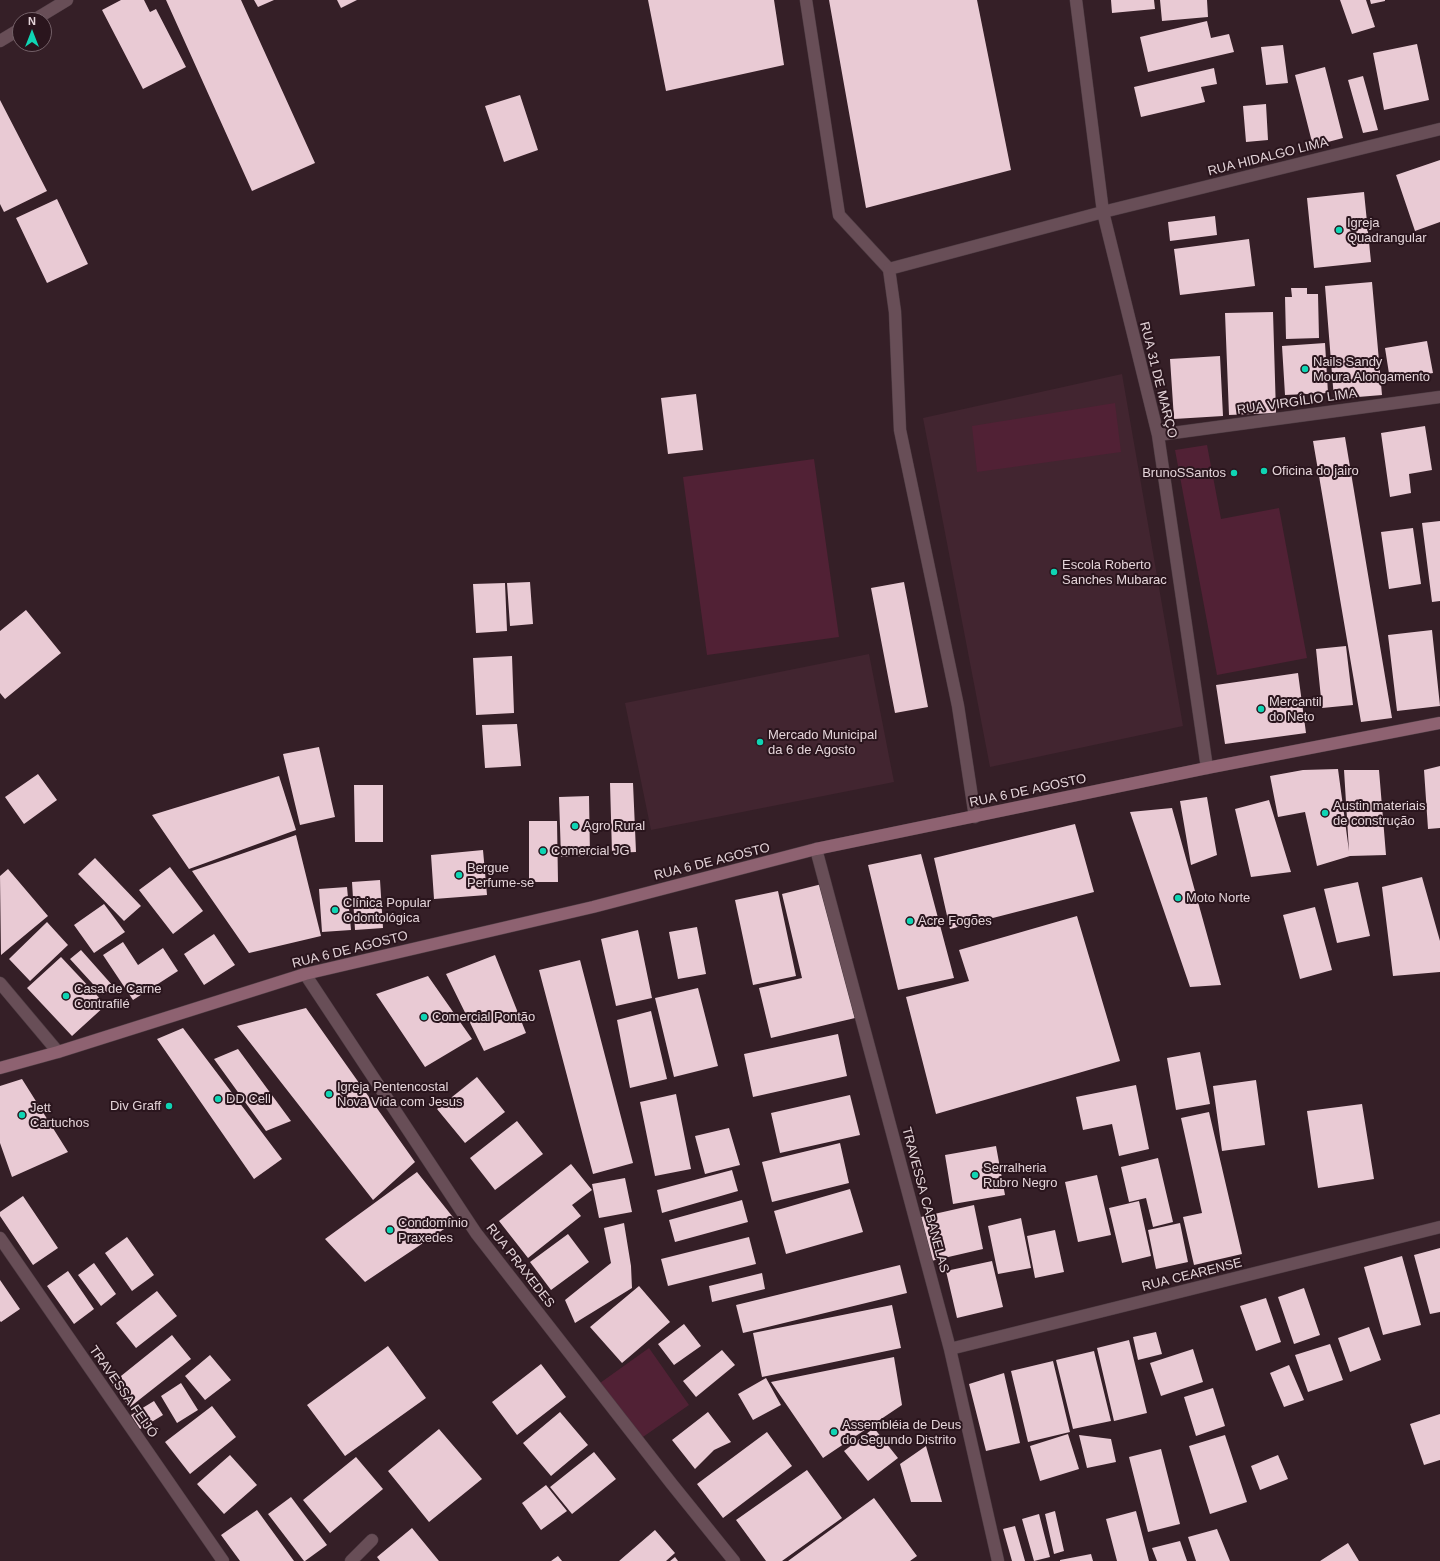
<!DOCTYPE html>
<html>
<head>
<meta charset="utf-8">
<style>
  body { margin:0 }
  #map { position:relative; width:1440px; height:1561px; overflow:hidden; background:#351f27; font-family:Helvetica,sans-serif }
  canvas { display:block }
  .north { position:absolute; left:12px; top:12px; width:40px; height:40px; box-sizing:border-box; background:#2a151d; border:1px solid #746168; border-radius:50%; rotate:0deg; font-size:11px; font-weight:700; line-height:16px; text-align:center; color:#e4d4d9 }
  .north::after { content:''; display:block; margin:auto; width:14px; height:18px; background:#0fd5b4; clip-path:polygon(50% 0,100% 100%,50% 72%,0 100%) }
</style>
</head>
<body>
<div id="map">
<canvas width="1440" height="1561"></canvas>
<div class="north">N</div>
</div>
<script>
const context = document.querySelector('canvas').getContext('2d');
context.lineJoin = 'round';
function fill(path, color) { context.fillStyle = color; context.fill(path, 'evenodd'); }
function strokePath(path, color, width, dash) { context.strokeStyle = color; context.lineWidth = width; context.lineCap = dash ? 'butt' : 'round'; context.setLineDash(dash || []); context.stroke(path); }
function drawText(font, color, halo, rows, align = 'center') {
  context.font = font + ' Helvetica,sans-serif'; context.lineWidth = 4; context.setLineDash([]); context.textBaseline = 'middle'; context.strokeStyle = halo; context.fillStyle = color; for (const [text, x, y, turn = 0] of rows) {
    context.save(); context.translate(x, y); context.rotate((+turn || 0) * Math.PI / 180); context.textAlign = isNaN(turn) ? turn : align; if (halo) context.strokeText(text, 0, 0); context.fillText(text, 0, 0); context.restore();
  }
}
fill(new Path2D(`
  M1122,374L1183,726L990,767L923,418Z
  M869,654L894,782L651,830L625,703Z`), '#422530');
fill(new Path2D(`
  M1115,403L1121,452L977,472L972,426Z
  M1207,445L1221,519L1279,508L1307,658L1217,675L1175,450Z
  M814,459L839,637L707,655L683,477Z
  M649,1348L689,1405L640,1439L600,1383Z`), '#512135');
fill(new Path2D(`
  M121,0H144L150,12L156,9L186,67L143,89L102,10Z
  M166,0H241L315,163L252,191Z
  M254,0H274L258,7Z
  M337,0H357L341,8Z
  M648,0H774L784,65L666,91Z
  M829,0H977L1011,170L866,208Z
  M1111,0H1154L1155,9L1112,13Z
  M1160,0H1207L1208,17L1162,21Z
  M1340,0H1366L1375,27L1352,34Z
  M1370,0H1385V1L1371,4Z
  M1207,21L1211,38L1229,34L1234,52L1148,72L1140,37Z
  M1417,44L1429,100L1384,110L1373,53Z
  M1283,45L1288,83L1266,85L1261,47Z
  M1325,67L1343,138L1313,146L1295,75Z
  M1214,68L1217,84L1201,87L1205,102L1141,117L1134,87Z
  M1363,76L1378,130L1363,133L1348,80Z
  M520,95L538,150L504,162L485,106Z
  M0,100L47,191L4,212L0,204Z
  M1266,104L1268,140L1246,142L1243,106Z
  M1440,160V222L1415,231L1396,175Z
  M1364,192L1371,262L1314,268L1307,198Z
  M57,199L88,264L47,283L16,218Z
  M1215,216L1217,235L1170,241L1168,222Z
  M1249,239L1255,286L1180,295L1174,249Z
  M1372,282L1382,395L1334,399L1325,286Z
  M1291,288H1307V294H1318L1319,338L1286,339L1285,297H1292Z
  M1273,312L1276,413L1229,415L1225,313Z
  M1427,341L1433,373L1390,380L1385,348Z
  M1325,343L1328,393L1285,395L1282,346Z
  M1220,356L1223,416L1174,419L1170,359Z
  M696,394L703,450L668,454L661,398Z
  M1425,426L1432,470L1409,474L1411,493L1390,497L1381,433Z
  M1345,437L1392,718L1361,722L1313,441Z
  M1440,521V601L1432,602L1422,523Z
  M1413,528L1421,584L1389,589L1381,532Z
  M530,582L533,624L510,626L507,583Z
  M904,582L928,707L895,713L871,588Z
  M505,583L507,631L476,633L473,584Z
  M26,610L61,653L5,699L0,693V631Z
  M1432,630L1440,706L1397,711L1388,635Z
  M1346,646L1353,705L1322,708L1316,649Z
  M512,656L514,713L476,715L473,658Z
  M1298,673L1306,733L1225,744L1216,685Z
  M517,724L521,766L485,768L482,725Z
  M319,747L335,817L300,825L283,754Z
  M1440,766V828L1428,829L1424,770Z
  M1338,769L1349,851L1344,770H1379L1386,855L1350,856L1317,866L1305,812L1278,817L1270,776L1303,770Z
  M38,774L57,800L24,824L5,797Z
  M279,776L296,830L189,869L152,815Z
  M610,783H633L636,852L612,853Z
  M354,785H383V842H355Z
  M589,796L590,856L561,857L559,797Z
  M1207,797L1217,855L1191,865L1180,801Z
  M1269,800L1291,872L1251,877L1235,809Z
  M1172,808L1221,985L1190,987L1130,812Z
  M529,821H557L558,882H529Z
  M1075,824L1094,892L950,929L934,858Z
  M296,835L321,936L249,953L192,871Z
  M483,850L487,895L434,899L431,855Z
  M921,854L954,978L898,990L868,865Z
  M95,858L141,906L124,921L78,874Z
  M170,867L203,911L173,934L139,890Z
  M8,869L48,916L1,955L0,876Z
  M1422,877L1440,941V972L1393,976L1382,887Z
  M380,880L383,928L355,930L352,882Z
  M1358,882L1370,936L1337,943L1324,889Z
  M822,884L855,1018L771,1038L759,988L802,978L782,894Z
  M347,887L351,930L322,932L319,889Z
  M778,891L796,976L753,985L735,900Z
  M104,904L125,932L94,953L74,925Z
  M1315,907L1332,970L1300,979L1283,915Z
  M1077,916L1120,1061L936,1114L906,997L969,981L959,950Z
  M47,922L68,945L30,981L9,959Z
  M697,927L706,974L678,979L669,932Z
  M638,930L652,998L616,1006L601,939Z
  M214,934L235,965L204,985L184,954Z
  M123,942L138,965L163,948L178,971L133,1000L103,955Z
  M81,950L113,986L103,995L70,959Z
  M495,955L526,1033L484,1051L446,974Z
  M61,957L106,1005L72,1036L27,988Z
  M580,960L633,1163L593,1174L539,970Z
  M428,976L472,1039L425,1067L376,994Z
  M698,988L718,1066L674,1077L655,998Z
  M306,1008L415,1162L373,1200L237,1026Z
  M651,1011L667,1079L630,1088L617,1020Z
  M183,1028L282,1159L254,1179L157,1039Z
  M838,1034L847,1076L753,1097L744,1054Z
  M238,1049L291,1121L266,1131L214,1059Z
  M1200,1052L1210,1104L1176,1110L1167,1058Z
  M477,1077L505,1112L465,1143L437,1109Z
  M22,1079L68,1152L12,1177L0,1143V1086Z
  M1256,1080L1265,1145L1222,1151L1213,1086Z
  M1136,1085L1149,1149L1119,1156L1112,1124L1083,1130L1076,1097Z
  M676,1094L691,1169L655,1176L640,1102Z
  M850,1095L860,1135L780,1153L771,1113Z
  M1362,1104L1374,1179L1318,1188L1307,1111Z
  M1209,1112L1242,1254L1194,1265L1183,1217L1202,1213L1181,1118Z
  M517,1121L543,1154L495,1190L470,1158Z
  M729,1128L740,1165L705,1174L695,1136Z
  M840,1143L849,1183L772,1202L762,1162Z
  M996,1146L1005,1195L953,1204L945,1155Z
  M1158,1158L1173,1222L1153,1227L1146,1198L1129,1202L1121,1167Z
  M571,1164L592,1190L572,1205L581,1216L528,1258L499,1221Z
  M732,1170L738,1191L662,1213L657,1190Z
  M417,1172L456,1221L365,1282L325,1239Z
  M1097,1175L1111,1235L1078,1242L1065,1182Z
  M625,1178L632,1212L599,1218L592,1184Z
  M850,1189L863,1232L786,1254L774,1211Z
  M23,1196L58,1248L33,1265L0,1216V1212Z
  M742,1200L748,1222L675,1242L669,1220Z
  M1139,1201L1151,1256L1122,1263L1109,1208Z
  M974,1205L983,1249L931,1261L921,1217Z
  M1021,1218L1031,1268L998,1274L988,1226Z
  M624,1223L631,1266L632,1288L575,1323L565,1300L611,1263L604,1228Z
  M1180,1223L1188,1262L1156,1269L1148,1230Z
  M1055,1230L1064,1272L1035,1278L1027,1236Z
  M568,1234L589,1262L551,1290L530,1262Z
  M127,1237L154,1275L132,1291L105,1253Z
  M749,1237L756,1264L668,1286L661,1259Z
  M1440,1248V1312L1430,1314L1414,1255Z
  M1402,1256L1421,1325L1383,1335L1364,1267Z
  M992,1261L1003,1307L957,1318L946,1271Z
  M94,1263L116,1294L101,1306L78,1275Z
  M900,1265L907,1293L743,1333L736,1305Z
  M68,1271L94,1309L74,1324L47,1286Z
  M762,1273L765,1289L712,1302L709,1286Z
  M0,1280L20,1309L1,1322L0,1321Z
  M639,1286L670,1322L622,1363L590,1327Z
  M1304,1288L1320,1335L1294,1344L1278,1297Z
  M157,1291L177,1316L136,1348L116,1323Z
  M1266,1298L1281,1342L1256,1351L1240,1306Z
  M892,1305L901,1348L762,1377L753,1333Z
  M684,1324L701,1346L674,1365L658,1344Z
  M1369,1327L1381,1360L1350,1372L1338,1338Z
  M1156,1332L1162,1354L1138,1360L1133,1337Z
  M172,1335L191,1359L130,1407L111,1384Z
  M1129,1340L1147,1413L1114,1421L1097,1348Z
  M1330,1344L1343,1380L1308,1392L1295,1355Z
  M388,1346L426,1398L345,1456L307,1405Z
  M1193,1349L1203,1382L1161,1396L1150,1363Z
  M722,1350L735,1365L696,1397L683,1381Z
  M1094,1351L1111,1421L1073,1429L1056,1360Z
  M210,1355L231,1380L205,1400L185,1376Z
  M894,1357L902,1405L823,1458L771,1382Z
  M1053,1361L1070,1432L1028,1442L1011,1371Z
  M541,1364L566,1397L517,1435L492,1402Z
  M1289,1365L1304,1400L1284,1407L1270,1373Z
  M1004,1373L1020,1443L986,1451L969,1384Z
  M766,1378L781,1405L753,1420L738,1394Z
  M181,1383L198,1410L177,1423L161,1396Z
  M1213,1388L1225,1426L1196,1436L1184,1397Z
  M154,1401L163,1415L140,1429L131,1415Z
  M212,1406L236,1437L190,1474L165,1442Z
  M560,1412L588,1445L551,1476L523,1443Z
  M708,1412L731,1442L714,1450L695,1469L672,1440Z
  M1440,1414V1460L1424,1465L1410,1424Z
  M874,1428L898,1458L868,1481L844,1451Z
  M439,1429L482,1479L429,1522L388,1471Z
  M767,1432L792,1466L723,1518L697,1484Z
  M1068,1434L1079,1469L1040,1481L1030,1446Z
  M1079,1435L1111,1439L1116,1462L1087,1468Z
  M1225,1435L1247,1502L1210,1514L1189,1446Z
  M926,1446L942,1502H911L900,1464Z
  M1161,1449L1180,1524L1148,1532L1129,1457Z
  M594,1452L616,1479L572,1514L550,1487Z
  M230,1455L257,1485L224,1514L197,1484Z
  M1278,1455L1288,1479L1260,1490L1251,1466Z
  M356,1457L383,1489L330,1533L303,1500Z
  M807,1470L842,1518L782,1561H766L736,1520Z
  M546,1485L567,1511L541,1530L522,1503Z
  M291,1497L327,1545L305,1561H304L268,1514Z
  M874,1498L917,1556L910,1561H788Z
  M257,1510L294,1561H240L221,1535Z
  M1055,1511L1064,1551L1054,1554L1045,1514Z
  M1136,1511L1149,1561H1117L1106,1519Z
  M1039,1514L1050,1557L1034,1561L1022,1519Z
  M1015,1526L1025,1561H1012L1003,1529Z
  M412,1528L439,1561H380L377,1557Z
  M1217,1529L1230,1561H1196L1188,1537Z
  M655,1530L675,1553L666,1561H619Z
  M1180,1541L1187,1561H1157L1152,1548Z
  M1348,1543L1359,1561H1320Z
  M1091,1554L1093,1561H1060V1560Z
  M558,1556L562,1561H551Z
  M675,1557L678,1561H670Z`), '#e9cad4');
const lane = new Path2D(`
  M806,0L839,215L889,269`);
const street = new Path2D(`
  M1076,0L1103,212L1158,435L1207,768
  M34,20L67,0
  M0,41L20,29
  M1158,435L1440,397
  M975,817L958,706L900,430L895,312L889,269L1103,212L1440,129
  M816,849L950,1349L998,1561
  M305,974L476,1233L671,1483L734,1561
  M0,983L58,1052
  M0,1238L223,1561
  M950,1349L1440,1227
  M351,1561L372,1540`);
const secondary = new Path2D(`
  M0,1068L58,1052L305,974L593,907L816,849L1207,768L1440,723`);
strokePath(lane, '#4f3d44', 13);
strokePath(street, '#4f3d44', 13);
strokePath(secondary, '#4f3d44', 13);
strokePath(lane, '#684e57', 12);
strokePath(street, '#684e57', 12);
strokePath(secondary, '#8e6271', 12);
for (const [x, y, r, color] of [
  [1339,230,4,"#0fd5b4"],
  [1305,369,4,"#0fd5b4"],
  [1264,471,4,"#0fd5b4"],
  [1234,473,4,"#0fd5b4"],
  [1054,572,4,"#0fd5b4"],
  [1261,709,4,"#0fd5b4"],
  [760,742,4,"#0fd5b4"],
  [1325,813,4,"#0fd5b4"],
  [575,826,4,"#0fd5b4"],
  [543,851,4,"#0fd5b4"],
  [459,875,4,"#0fd5b4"],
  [1178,898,4,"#0fd5b4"],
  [335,910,4,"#0fd5b4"],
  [910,921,4,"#0fd5b4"],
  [66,996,4,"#0fd5b4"],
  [424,1017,4,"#0fd5b4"],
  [329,1094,4,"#0fd5b4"],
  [218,1099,4,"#0fd5b4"],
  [169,1106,4,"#0fd5b4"],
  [22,1115,4,"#0fd5b4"],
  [975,1175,4,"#0fd5b4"],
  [390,1230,4,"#0fd5b4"],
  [834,1432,4,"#0fd5b4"]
]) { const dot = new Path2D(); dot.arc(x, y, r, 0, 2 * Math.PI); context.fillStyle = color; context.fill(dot); strokePath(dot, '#2a151d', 1.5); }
drawText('13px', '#e4d4d9', '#2a151d', [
  ["RUA HIDALGO LIMA",1268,157,-14],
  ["RUA 31 DE MARÇO",1158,380,76],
  ["RUA VIRGÍLIO LIMA",1297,402,-8],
  ["RUA 6 DE AGOSTO",1028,791,-12],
  ["RUA 6 DE AGOSTO",712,862,-14],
  ["RUA 6 DE AGOSTO",350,950,-14],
  ["TRAVESSA CABANELAS",925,1200,75],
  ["RUA PRAXEDES",520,1266,52],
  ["RUA CEARENSE",1192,1275,-14],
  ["TRAVESSA FEIJÓ",123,1392,55]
]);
drawText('13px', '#e4d4d9', '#2a151d', [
  ["Igreja",1347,223],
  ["Quadrangular",1347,238],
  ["Nails Sandy",1313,362],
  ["Moura Alongamento",1313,377],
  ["Oficina do jairo",1272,471],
  ["BrunoSSantos",1226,473,"right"],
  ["Escola Roberto",1062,565],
  ["Sanches Mubarac",1062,580],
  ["Mercantil",1269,702],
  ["do Neto",1269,717],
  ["Mercado Municipal",768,735],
  ["da 6 de Agosto",768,750],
  ["Austin materiais",1333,806],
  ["de construção",1333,821],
  ["Agro Rural",583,826],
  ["Comercial JG",551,851],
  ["Bergue",467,868],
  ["Perfume-se",467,883],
  ["Moto Norte",1186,898],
  ["Clínica Popular",343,903],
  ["Odontológica",343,918],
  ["Acre Fogões",918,921],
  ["Casa de Carne",74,989],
  ["Contrafilé",74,1004],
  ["Comercial Pontão",432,1017],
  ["Igreja Pentencostal",337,1087],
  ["Nova Vida com Jesus",337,1102],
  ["DD Cell",226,1099],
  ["Div Graff",161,1106,"right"],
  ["Jett",30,1108],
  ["Cartuchos",30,1123],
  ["Serralheria",983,1168],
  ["Rubro Negro",983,1183],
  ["Condomínio",398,1223],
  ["Praxedes",398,1238],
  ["Assembléia de Deus",842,1425],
  ["do Segundo Distrito",842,1440]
], 'left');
</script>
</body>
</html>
